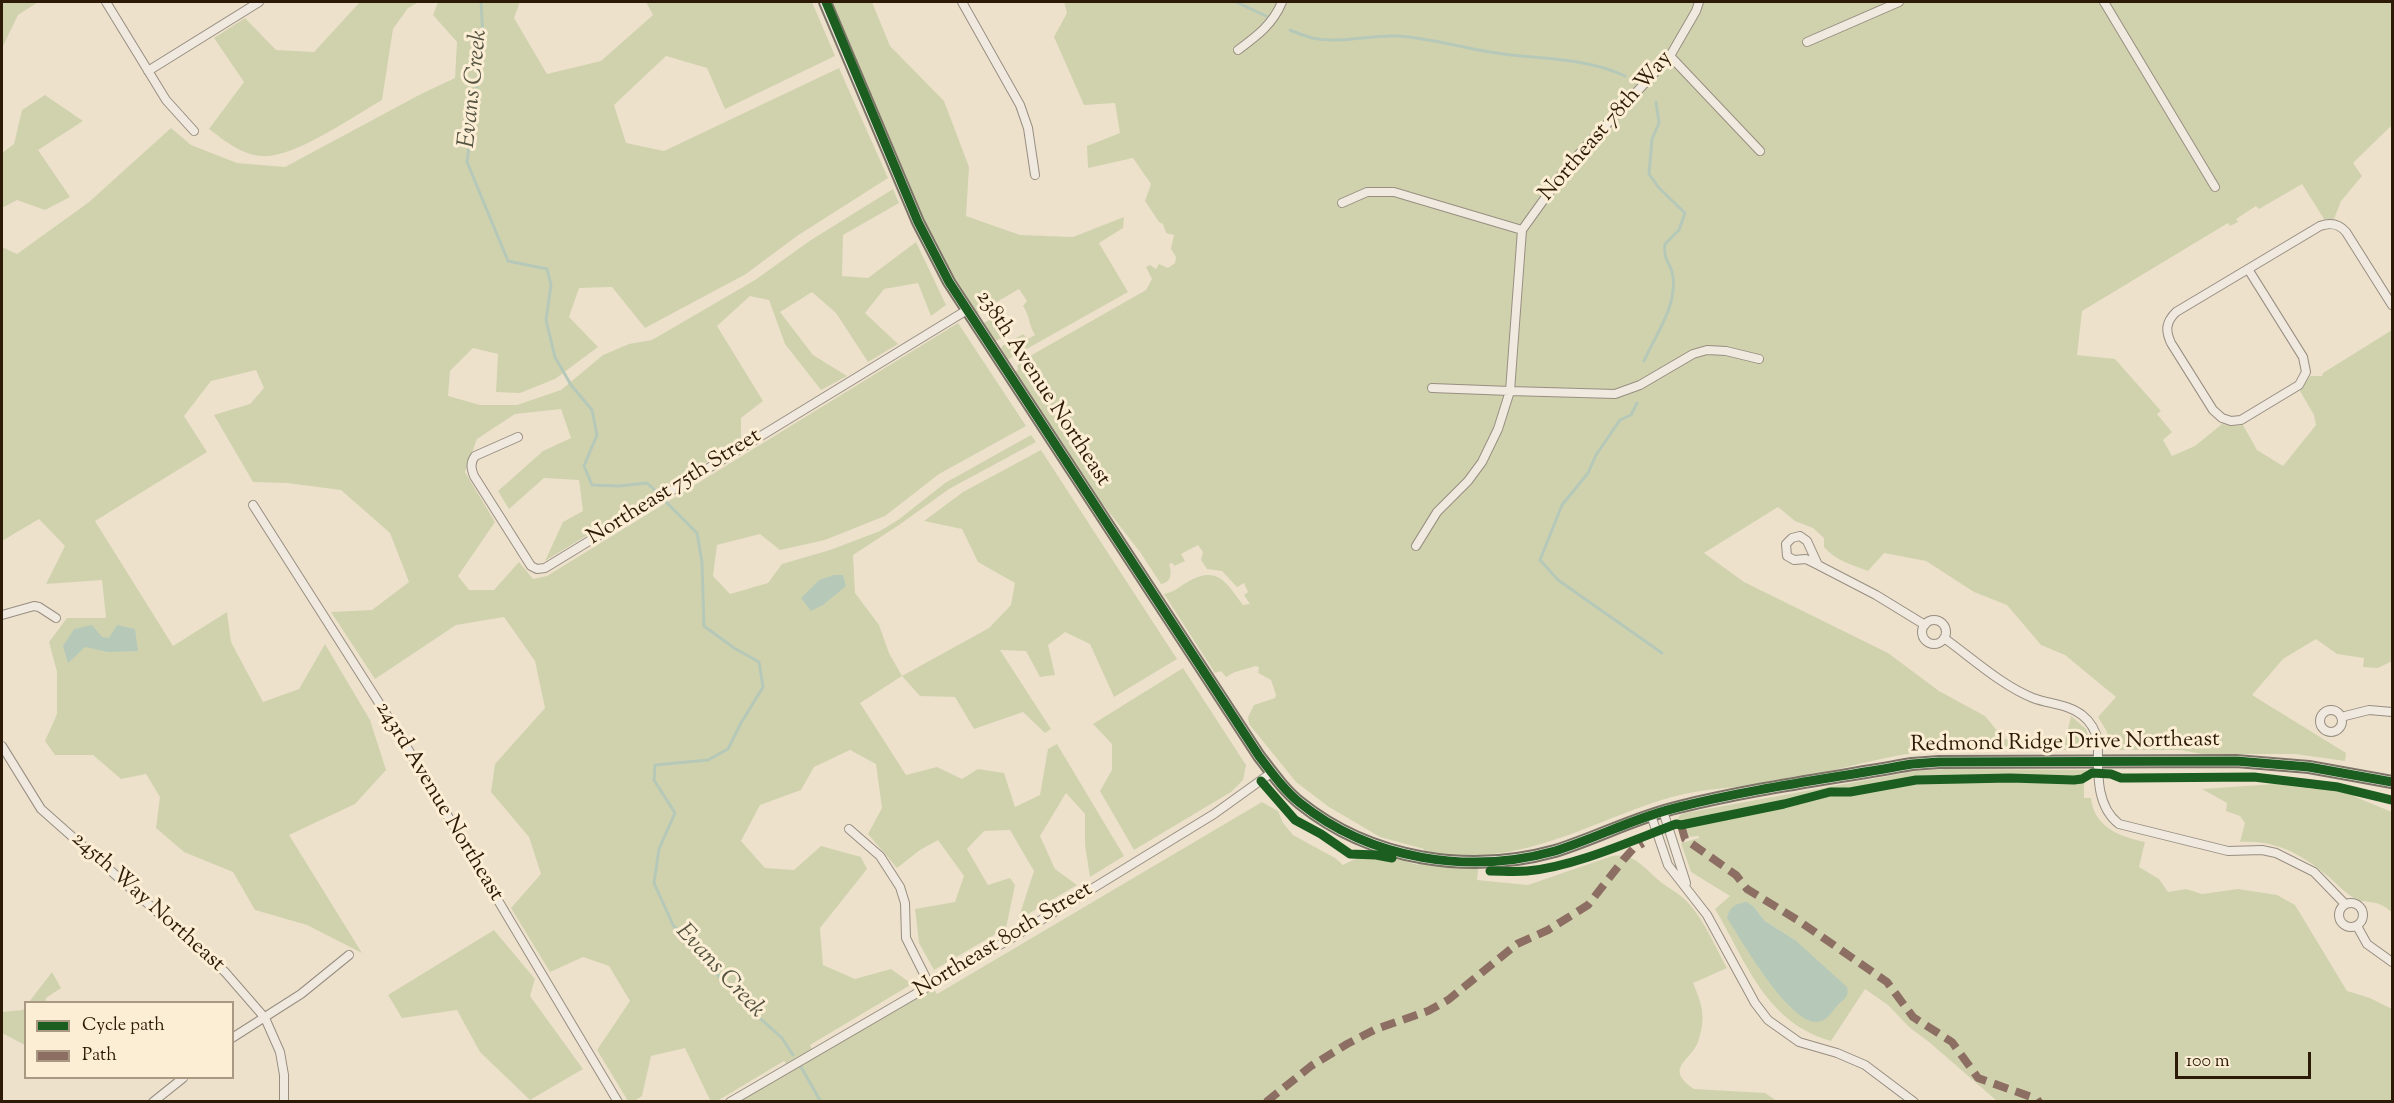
<!DOCTYPE html>
<html>
<head>
<meta charset="utf-8">
<style>
  body { margin:0 }
  #map { position:relative; width:2394px; height:1103px; overflow:hidden; background:#ede1cc; font-family:"Sorts Mill Goudy",serif }
  canvas { display:block }
  .frame { position:absolute; inset:0; border:3px solid #2d1a06; pointer-events:none }
  .legend { position:absolute; left:24px; top:1001px; width:210px; height:78px; box-sizing:border-box; background:#fceed5; border:2px solid #a99982; margin:0; padding:8px 10px; list-style:none; font-size:18px; color:#2d1a06 }
  .legend li { display:flex; align-items:center; gap:12px; height:30px }
  .legend b { width:30px; border:2px solid #a99982 }
  .scale { position:absolute; left:2175px; top:1052px; width:136px; height:27px; box-sizing:border-box; border:3px solid #2d1a06; border-top:0; padding-left:8px; font-size:18px; line-height:21px; white-space:nowrap; color:#2d1a06; -webkit-text-stroke:4px #fceed5; paint-order:stroke }
</style>
</head>
<body>
<div id="map">
<canvas width="2394" height="1103"></canvas>
<div class="frame"></div>
<ul class="legend">
<li><b style="height:8px;background:#1b5e20"></b>Cycle path</li>
<li><b style="height:8px;background:#8d6e63"></b>Path</li>
</ul>
<div class="scale">100 m</div>
</div>
<script>
const context = document.querySelector('canvas').getContext('2d');
context.lineJoin = 'round';
function fill(path, color) { context.fillStyle = color; context.fill(path, 'evenodd'); }
function strokePath(path, color, width, dash) { context.strokeStyle = color; context.lineWidth = width; context.lineCap = dash ? 'butt' : 'round'; context.setLineDash(dash || []); context.stroke(path); }
function drawText(font, color, halo, rows, align = 'center') {
  context.font = font + ' "Sorts Mill Goudy",serif'; context.lineWidth = 6; context.setLineDash([]); context.textBaseline = 'middle'; context.strokeStyle = halo; context.fillStyle = color; for (const [text, x, y, turn = 0] of rows) {
    context.save(); context.translate(x, y); context.rotate((+turn || 0) * Math.PI / 180); context.textAlign = isNaN(turn) ? turn : align; if (halo) context.strokeText(text, 0, 0); context.fillText(text, 0, 0); context.restore();
  }
}
fill(new Path2D(`
  M2,2H38L18,15L2,48Z
  M360,2H419L408,8L393,29L382,100C354,116 293,159 262,156C242,155 225,141 209,129L244,82L214,38L245,18L276,50L314,52Z
  M438,2H520L514,18L547,74L601,61L653,15L646,2H812L835,56L725,109L707,68L666,56L614,105L626,143L664,151L839,68L888,178L797,236L746,274L645,328L612,287L579,288L569,317L598,347L555,379L520,393L496,392L498,354L473,348L450,371L448,396L480,405H517L561,390L603,355L629,344L652,340L755,280L811,240L893,189L899,203L843,235L842,276L868,278L916,242L946,305L931,316L918,283L884,289L865,313L898,344L868,362L836,313L812,292L780,312L813,355L847,376L821,390L785,344L769,300L750,296L717,326L763,401L741,418V441L545,561L563,522L583,511L579,480L544,478L509,509L498,491L543,451L571,438L561,409L515,414L477,439L465,472L495,522L458,576L469,590H494L519,562L533,579L547,576L958,323L1026,426L939,474L885,516L825,540L780,550L760,534L717,545L713,576L730,594L768,583L782,564L830,550L880,531L898,520L945,483L1031,435L1036,442L949,489L899,525L853,555L855,593L879,625L889,653L902,676L989,628L1011,605L1015,583L978,562L962,529L924,521L963,492L1041,450L1177,659L1114,697L1090,644L1065,632L1048,645L1055,675L1040,677L1026,651L1000,650L1051,729L1045,733L1023,712L974,729L955,697L920,696L902,676L860,703L906,775L937,767L962,779L978,769L1004,773L1015,807L1040,795L1048,749L1057,744L1124,856L1090,877L1085,845V814L1066,793L1040,836L1055,869L1077,885L1018,920L1034,871L1010,830L984,831L967,849L988,885L1010,878L1015,885L1006,928L934,970L919,943L915,909L955,902L964,876L938,840L920,850L897,868L868,834L882,808L876,764L850,750L814,767L801,790L760,805L741,841L765,868L794,870L821,846L861,857L867,869L820,928L823,965L855,979L891,969L912,984L810,1045L813,1051L930,982L937,994L1262,802L1278,811L1283,823L1293,835L1335,858L1343,865C1371,849 1389,857 1418,865L1424,849L1380,837L1329,807L1296,782L1249,724L1248,717L1254,705L1275,698L1276,695L1271,680L1258,673L1259,667L1256,666L1235,672L1226,677L1221,671L1215,673L1164,594C1175,592 1180,586 1189,581C1219,565 1227,584 1243,605L1250,604L1244,595L1248,592L1244,583L1237,587L1222,571L1207,569L1201,560L1203,552L1198,545L1181,554L1185,561L1174,566L1173,563L1169,564C1172,573 1172,582 1161,584L1140,552L1042,426L1009,375L1018,370L1017,366L1023,360L1146,290L1152,279L1146,267L1150,265L1156,269L1159,264L1168,268L1175,263L1176,257L1171,249L1174,235L1166,233L1163,224L1159,222L1145,201L1151,184L1133,158L1088,168L1087,146L1120,133L1115,103L1084,105L1054,37L1067,13L1064,2H2392V125L2353,163L2362,176L2341,201L2334,219H2324L2302,184L2259,209L2256,206L2236,219L2238,222L2230,226L2228,223L2082,311L2077,355L2115,359L2161,411L2157,414L2172,432L2163,440L2172,456L2195,446L2222,424L2233,426L2243,425L2257,450L2283,466L2316,425L2314,415L2300,391L2310,376H2322L2323,373L2392,330V661L2378,668L2363,667L2364,658L2337,654L2316,639L2283,659L2252,695L2346,753L2345,761L2295,754H2202L2181,750H2113L2106,730L2098,717L2116,697L2065,655L2041,645L2007,605L1974,592L1926,561L1884,553L1868,571C1852,565 1835,560 1824,547V538L1813,528L1795,521L1778,507L1704,553L1744,582L1888,653L1939,691L1985,716L2004,739L2065,742L2071,716L2086,729L2090,741L2082,750C2027,750 1968,746 1913,753C1866,760 1819,776 1771,783C1737,788 1704,788 1672,797C1608,815 1548,852 1480,855L1477,880L1528,885L1612,856C1632,853 1641,864 1655,877C1663,885 1674,890 1682,897C1702,914 1714,945 1727,968L1693,983C1702,1004 1706,1016 1699,1039C1693,1061 1662,1067 1694,1089L1765,1093L1777,1101H729L788,1066L784,1061L717,1101L711,1102L685,1048L651,1056L642,1096L634,1101H628L597,1050L630,1001L609,966L583,957L550,972L511,908L541,874L529,837L491,792L495,764L545,708L535,661L504,617L456,625L375,679L331,612L372,610L409,582L390,533L341,490L287,483L253,482L214,415L250,404L264,388L256,370L211,381L184,416L207,452L95,521L173,646L227,612L231,642L263,702L299,689L325,644L370,720L386,770L355,804L289,835L362,953L307,925L255,910L233,872L184,852L156,828L160,797L146,774L121,779L93,755H55L45,741L57,714V672L49,642L67,618H106L102,580L46,584L65,546L39,519L2,541V247L17,254L89,202L171,128L191,145L237,163L285,167L421,94L455,78L457,42L433,15Z
  M825,2H872L890,46L944,101L969,167L966,216L1020,235L1073,237L1124,217L1123,228L1099,243L1128,292L1007,360L1001,349L1002,346L1023,334L1028,339L1035,335C1028,324 1031,318 1023,306L1027,301L1019,289L971,317L949,282Z
  M45,95L83,121L38,150L70,197L45,210L17,200L2,208V153L14,144L22,110Z
  M998,315L1003,319L1009,330L1004,337L995,341L982,324Z
  M1183,668L1246,765L1243,780L1231,792L1134,850L1100,791L1112,770V744L1093,724Z
  M1946,769L2087,770L2084,775L2080,777H1934L1849,791L1830,790L1680,823L1676,821L1680,815L1685,813L1916,771Z
  M1948,781H2084V798H2091C2094,827 2120,837 2145,842L2139,867L2159,879L2168,892L2186,889L2202,894L2238,889L2277,895L2295,905L2347,991L2370,998L2392,1009V1101H1997L1929,1042L1909,1027L1888,1005L1865,989L1831,1041C1765,1022 1747,963 1715,909L1730,896L1691,872L1681,843L1699,838V836L1686,837L1683,827L1781,807L1823,795H1845L1907,784ZM1754,907L1765,921L1795,940L1809,1021L1790,1007Z
  M2275,784L2313,789L2338,787L2358,798L2392,812V912C2388,909 2381,904 2376,903C2366,901 2364,903 2354,898C2345,893 2337,884 2329,877C2303,855 2275,839 2240,842L2245,823L2240,816L2226,811L2227,803L2202,789Z
  M494,930L535,979L530,996L583,1069L530,1100L480,1052L457,1010L402,1018L388,995Z
  M52,972L61,988L46,998V1002H29Z
  M25,1007V1045L2,1033V1012L23,1010Z`), '#d0d2ae');
fill(new Path2D(`
  M834,575H843L846,586L823,605L811,611L801,598L819,580Z
  M92,625L102,637L109,638L117,625L135,629L138,651L108,652L85,647L68,663L63,646L74,629Z
  M1747,902L1754,907L1765,921L1795,940L1847,987C1850,996 1843,1000 1837,1006C1831,1013 1826,1022 1816,1022C1788,1022 1742,941 1727,918C1729,907 1737,903 1747,902Z`), '#b6c9b8');
strokePath(new Path2D(`
  M481,2L483,37L467,162L508,261L547,269L551,285L546,320L555,357L571,385L592,410L597,435L584,466L592,485L619,486L647,483L656,491
  M1236,2L1266,16
  M1290,30C1297,33 1305,36 1312,38C1339,44 1368,35 1395,36C1427,37 1458,47 1490,52C1535,60 1583,56 1625,76
  M1644,361C1656,334 1677,306 1673,276C1671,262 1663,262 1665,244L1679,230L1685,213L1659,188L1649,174L1652,139L1659,123L1656,102
  M1637,403L1631,415L1620,420L1596,455L1588,473L1562,505L1540,560L1558,580L1662,653
  M666,502L697,533L702,562L704,626L734,648L759,662L763,687L741,723L728,749L708,760L655,765L654,780L675,813L659,849L654,883L673,925L742,1002L782,1038L793,1055
  M801,1067L821,1102`), '#b6c9b8', 3);
const street = new Path2D(`
  M106,2L166,100L194,131
  M962,2L1020,105L1028,128L1035,175
  M2104,2L2215,187
  M1807,42L1899,2
  M1238,50C1257,36 1273,24 1282,2
  M1670,56L1760,151
  M148,71L259,2
  M1342,203L1367,192H1394L1522,230
  M2248,269L2303,357L2306,372L2299,385L2241,420L2231,421L2222,418L2213,410L2171,343C2165,330 2166,322 2176,312L2320,226C2331,222 2339,224 2346,232L2392,305
  M1432,388L1510,391L1522,230L1568,166L1670,56L1696,11L1699,2
  M518,437L475,456C470,463 471,468 474,476L531,566L537,569L545,568L967,310
  M253,505L402,739L618,1102
  M1800,536L1807,541L1818,565L1806,559L1794,560L1787,556L1786,544L1792,538Z
  M1416,546L1437,512L1468,481L1482,462L1498,429L1510,391L1615,394L1640,385L1693,354L1707,350L1726,351L1759,359
  M1818,565L1876,595L1925,625
  M2,615L34,606L39,607L56,618
  M1922 632a12 12 0 1 1 24 0a12 12 0 1 1-24 0Z
  M1944,638C1972,658 2001,685 2033,698C2049,704 2068,704 2082,715C2091,722 2096,731 2098,742C2098,770 2095,806 2119,824L2228,851L2262,850L2276,853L2314,872L2345,904
  M2320 721a11 11 0 1 1 22 0a11 11 0 1 1-22 0Z
  M2341,717L2369,710L2392,712
  M2,746L41,809L225,972L265,1018L280,1052L284,1075V1102
  M1663,811L1686,883
  M1651,815L1668,865L1707,915L1755,1003L1768,1020L1799,1042L1837,1053L1865,1065L1914,1102
  M849,829L880,856L900,887L905,903L906,938L930,986
  M2339 915a12 12 0 1 1 24 0a12 12 0 1 1-24 0Z
  M2357,926L2367,944L2392,962
  M232,1038L301,994L349,955
  M153,1102L183,1078
  M730,1102L1015,936L1214,814L1271,773`);
const secondary = new Path2D(`
  M825,2L918,222L949,282L1259,756C1272,773 1284,790 1300,803C1371,860 1469,875 1555,851C1597,838 1636,817 1679,807C1755,788 1834,778 1912,764L1939,762L2236,761L2309,767L2392,782`);
strokePath(street, '#988e80', 10);
strokePath(secondary, '#7c7466', 14);
strokePath(street, '#efe9df', 8);
strokePath(secondary, '#efe9df', 10);
strokePath(new Path2D(`
  M1681,825L1685,839L1736,875L1747,889L1799,921L1887,982L1913,1017L1952,1042L1978,1078L2037,1099L2039,1102
  M1266,1102L1311,1066L1347,1044L1376,1029L1428,1011L1448,1000L1517,944L1548,930L1588,905L1624,859L1633,849L1643,843`), '#8d6e63', 8, [15, 8]);
strokePath(new Path2D(`
  M826,2L918,222L949,282L1259,756C1272,773 1284,790 1300,803C1371,860 1469,875 1555,851C1597,838 1636,817 1679,807C1755,788 1834,778 1912,764L1939,762L2236,761L2309,767L2392,782
  M1261,781L1295,820L1321,834L1350,854L1376,855L1392,858
  M1490,871C1502,871 1514,872 1527,871C1573,867 1631,841 1676,824L1681,825L1784,804L1830,792H1850L1916,780L2010,778L2074,780L2082,779L2092,773L2111,774L2121,778H2131L2254,777L2338,787L2392,800`), '#1b5e20', 9);
drawText('22px', '#2d1a06', '#fceed5', [
  ["Northeast 78th Way",1607,127,-49],
  ["238th Avenue Northeast",1042,389,57],
  ["Northeast 75th Street",675,488,-32],
  ["Redmond Ridge Drive Northeast",2065,744,-1],
  ["243rd Avenue Northeast",438,802,59],
  ["245th Way Northeast",147,903,42],
  ["Northeast 80th Street",1004,941,-31]
]);
drawText('italic 24px', '#555442', '#fceed5', [
  ["Evans Creek",475,89,-84],
  ["Evans Creek",719,972,47]
]);
</script>
</body>
</html>
